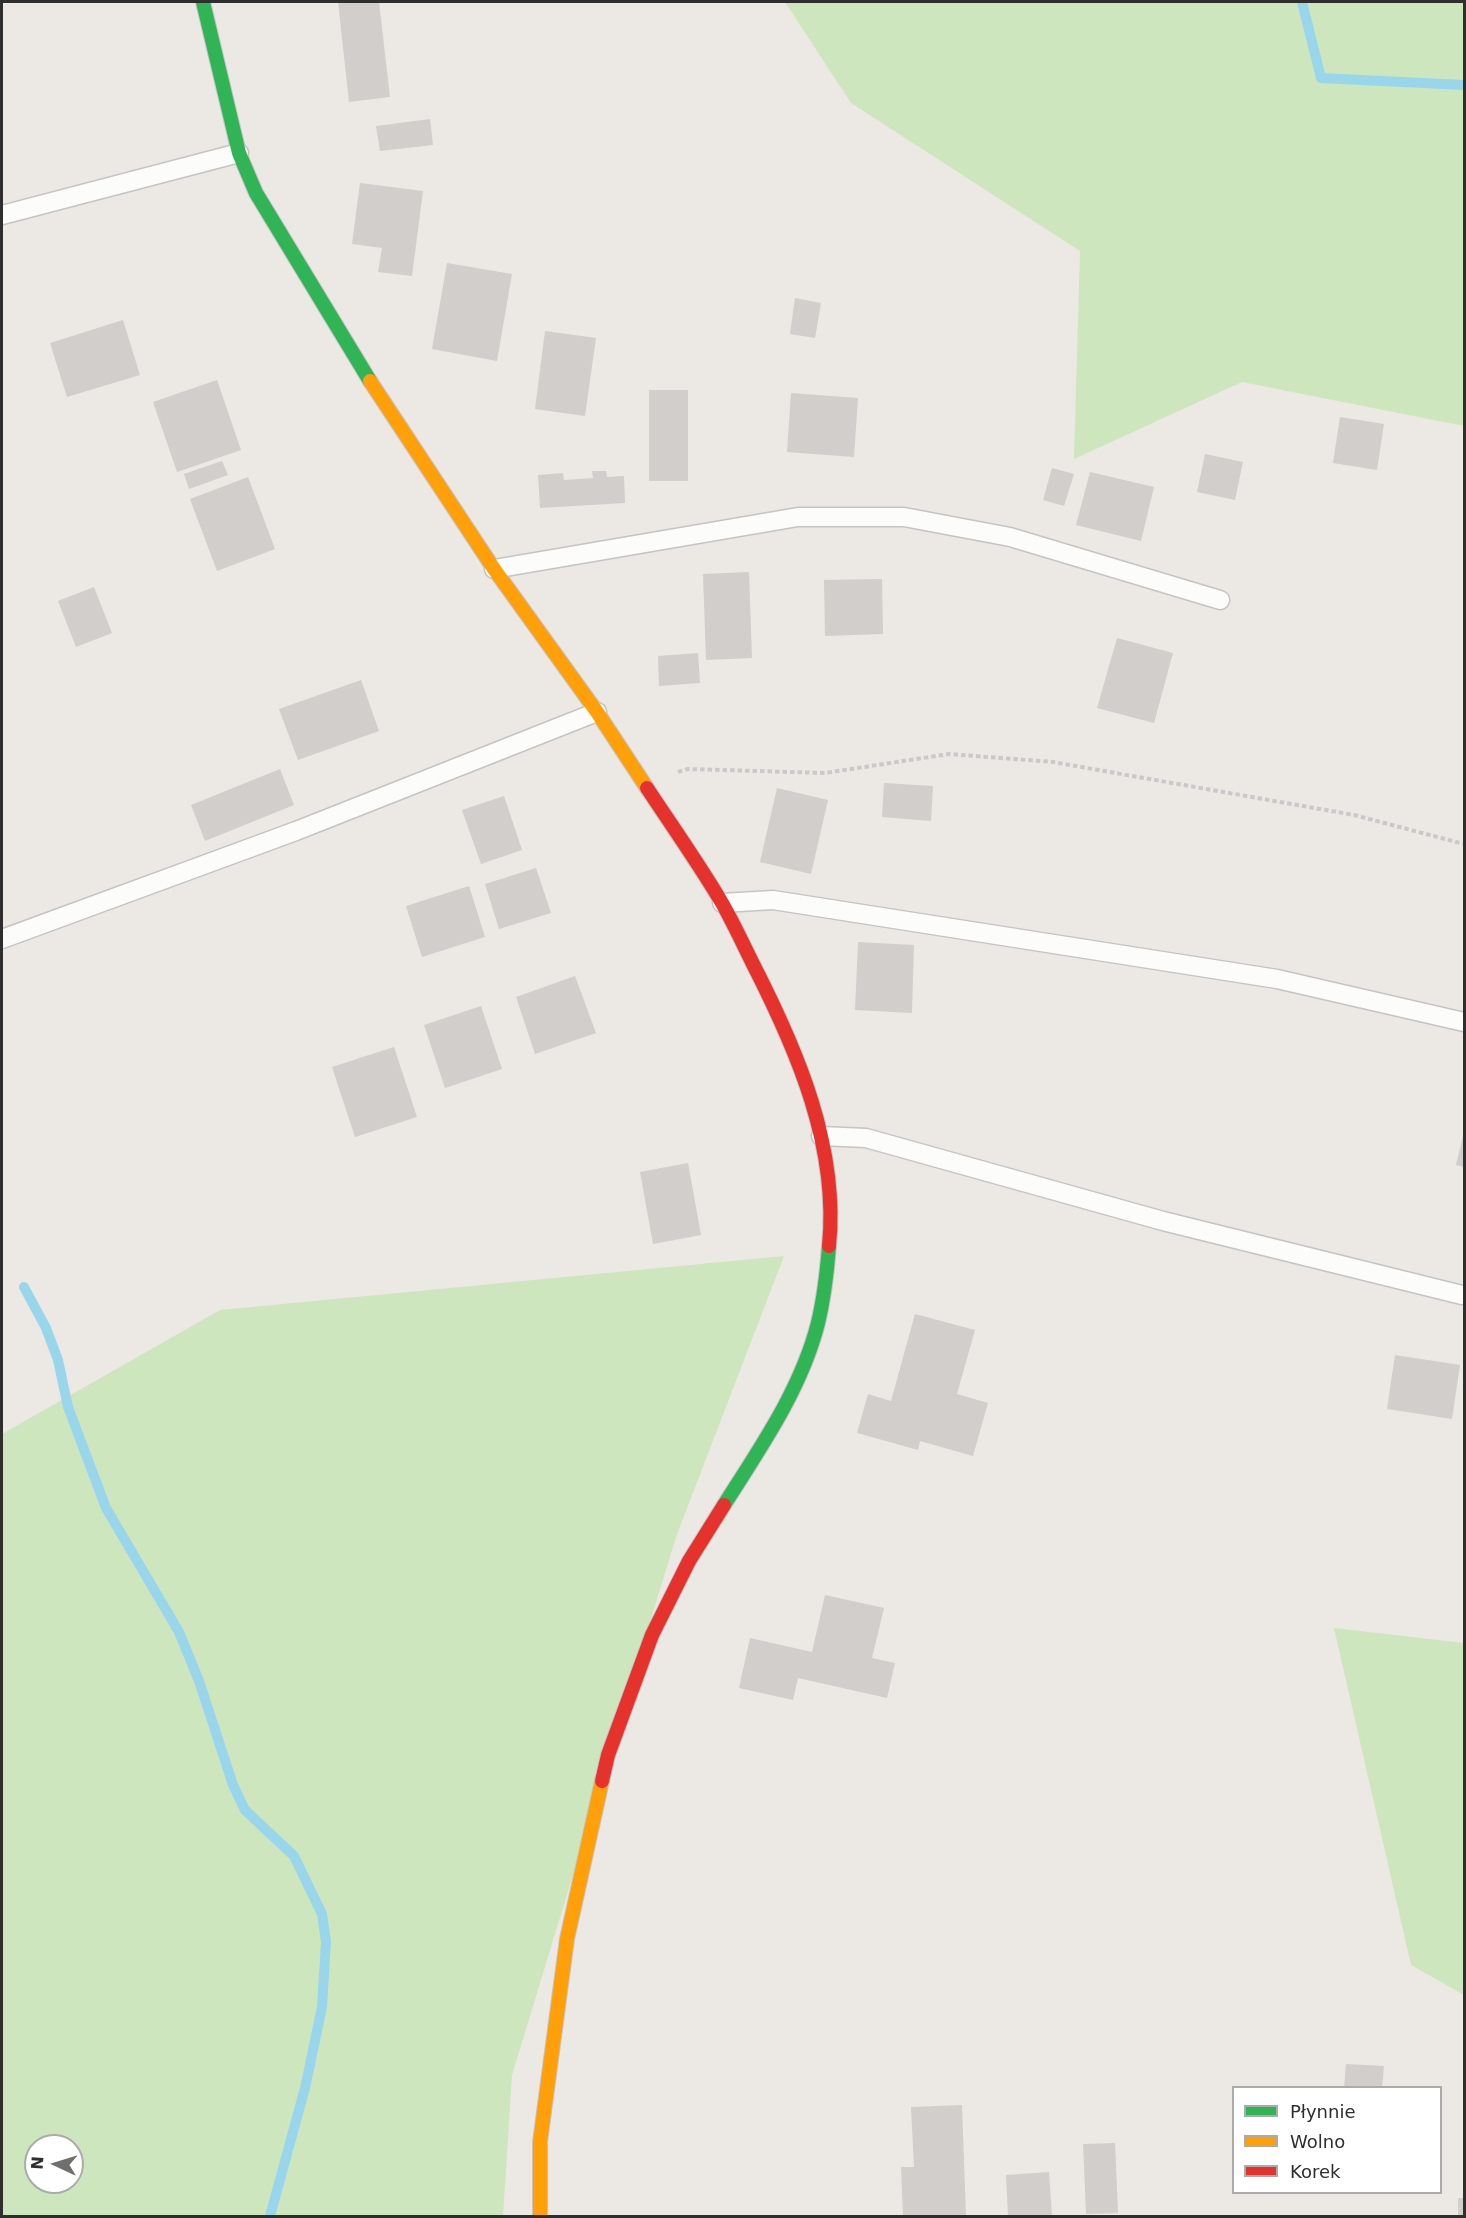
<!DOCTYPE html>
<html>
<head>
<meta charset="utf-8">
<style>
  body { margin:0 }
  #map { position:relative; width:1466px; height:2218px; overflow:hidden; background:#ece8e4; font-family:"DejaVu Sans",sans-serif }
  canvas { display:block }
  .frame { position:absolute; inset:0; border:3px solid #2e2e2e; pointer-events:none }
  .legend { position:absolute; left:1232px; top:2086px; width:210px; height:108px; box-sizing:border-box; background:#fff; border:2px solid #ababab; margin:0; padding:8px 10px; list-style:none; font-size:18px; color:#2e2e2e }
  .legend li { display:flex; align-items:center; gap:12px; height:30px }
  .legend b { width:30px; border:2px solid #ababab }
  .north { position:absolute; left:24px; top:2134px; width:60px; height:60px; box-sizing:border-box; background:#fff; border:2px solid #ababab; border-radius:50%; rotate:274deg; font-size:16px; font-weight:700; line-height:24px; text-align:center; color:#2e2e2e }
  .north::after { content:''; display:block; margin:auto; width:21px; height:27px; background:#706f6e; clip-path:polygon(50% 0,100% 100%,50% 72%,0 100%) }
</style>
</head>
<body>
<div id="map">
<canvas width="1466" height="2218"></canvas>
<div class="frame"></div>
<ul class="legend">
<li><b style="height:8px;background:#30b455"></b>Płynnie</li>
<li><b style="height:8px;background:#ff9f0a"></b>Wolno</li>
<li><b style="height:8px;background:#e5322d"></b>Korek</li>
</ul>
<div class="north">N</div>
</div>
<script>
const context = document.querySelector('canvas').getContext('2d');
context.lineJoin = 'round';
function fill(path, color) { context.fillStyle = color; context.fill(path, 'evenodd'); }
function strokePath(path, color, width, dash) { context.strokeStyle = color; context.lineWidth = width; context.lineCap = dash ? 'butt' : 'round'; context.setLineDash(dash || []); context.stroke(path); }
fill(new Path2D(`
  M785,2H1464V426L1242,382L1074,459L1080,251L851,103Z
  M784,1256L676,1537L512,2075L503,2216H2V1434L220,1310ZM36,2146H72V2182H36Z
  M1334,1628L1464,1643V1995L1411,1965Z`), '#cee6be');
strokePath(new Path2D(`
  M1302,2L1321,78L1464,85
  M24,1287L46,1328L58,1360L68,1407L106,1508L179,1632L199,1681L233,1785L245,1810L294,1856L322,1914L326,1942L322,2007L305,2088L270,2216`), '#99d6ec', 10);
fill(new Path2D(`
  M338,2H379L390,97L349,102Z
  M430,119L433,145L380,151L376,126Z
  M360,183L423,191L412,276L378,272L382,248L352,244Z
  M447,263L512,274L497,361L432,349Z
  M795,298L821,303L815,338L790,334Z
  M123,320L140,375L67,397L50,343Z
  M545,331L596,338L585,416L535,409Z
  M217,380L241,450L177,472L153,402Z
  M649,390H688V481H649Z
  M791,393L858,398L854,457L787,452Z
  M1340,417L1384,424L1377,470L1333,463Z
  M1205,454L1243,462L1235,500L1197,492Z
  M222,461L228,475L189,489L184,474Z
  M1052,468L1074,474L1064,506L1043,500Z
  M592,471H606L607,477L624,476L625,503L540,508L538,475L563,473L564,480L593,478Z
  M1090,472L1154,487L1141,541L1076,525Z
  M248,477L275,549L217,571L190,499Z
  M749,572L752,658L706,660L703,574Z
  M882,579L883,634L825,636L824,580Z
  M94,587L112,633L76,647L58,601Z
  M1117,638L1173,653L1154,723L1097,708Z
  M698,653L700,683L659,686L658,656Z
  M361,680L379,731L298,760L279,709Z
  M280,769L294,805L205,841L191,805Z
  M884,783L933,786L931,821L882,817Z
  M777,788L828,800L811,874L760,862Z
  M504,796L522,850L481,864L462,810Z
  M536,868L551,913L499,929L485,884Z
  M469,886L485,937L422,957L406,906Z
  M858,942L914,945L912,1013L855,1010Z
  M575,976L596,1033L535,1054L516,997Z
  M481,1006L502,1069L445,1088L424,1025Z
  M394,1047L417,1117L355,1137L332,1067Z
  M1464,1132V1167L1456,1165Z
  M688,1163L701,1235L653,1244L640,1172Z
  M915,1314L975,1330L957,1394L988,1403L973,1456L920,1441L918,1450L857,1433L868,1394L891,1401Z
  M1395,1355L1460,1365L1452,1419L1387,1409Z
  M825,1595L884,1608L872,1658L895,1663L887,1698L798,1678L793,1700L739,1688L750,1638L812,1652Z
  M1346,2064L1384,2066L1382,2088H1344Z
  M962,2105L966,2216H903L901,2167H914L911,2107Z
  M1115,2143L1118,2213L1086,2214L1083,2144Z
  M1049,2172L1052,2216H1008L1006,2175Z
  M1458,2198H1464V2216H1458Z`), '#d1cecb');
const lane = new Path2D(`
  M2,215L239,153
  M494,569L798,517H904L1010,537L1220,600
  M722,903L773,900L1277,979L1464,1022
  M2,939L296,831L597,712
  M821,1136L866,1138L1163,1221L1462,1295`);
const fast = new Path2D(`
  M203,2L239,153L256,193L370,381
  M724,1505C760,1448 801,1390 818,1323C824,1298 827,1272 829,1246`);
const slow = new Path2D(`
  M370,381L494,569L597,712L647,788
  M540,2216V2142L567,1939L602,1781`);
const jam = new Path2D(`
  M647,788C672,826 699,864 722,903C733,922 743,944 753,964C797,1050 839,1147 829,1246
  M602,1781L608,1755L652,1635L689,1561L724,1505`);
strokePath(lane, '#c5c4c5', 21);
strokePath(fast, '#c5c4c5', 16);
strokePath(slow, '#c5c4c5', 16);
strokePath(jam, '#c5c4c5', 16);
strokePath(new Path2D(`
  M678,772L688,769L825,773L949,754L1053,762L1354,815L1464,844`), '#c9c9c8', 4, [4.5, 3]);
strokePath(lane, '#fcfcfb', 18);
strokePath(fast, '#30b455', 14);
strokePath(slow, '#ff9f0a', 14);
strokePath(jam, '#e5322d', 14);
</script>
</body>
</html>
